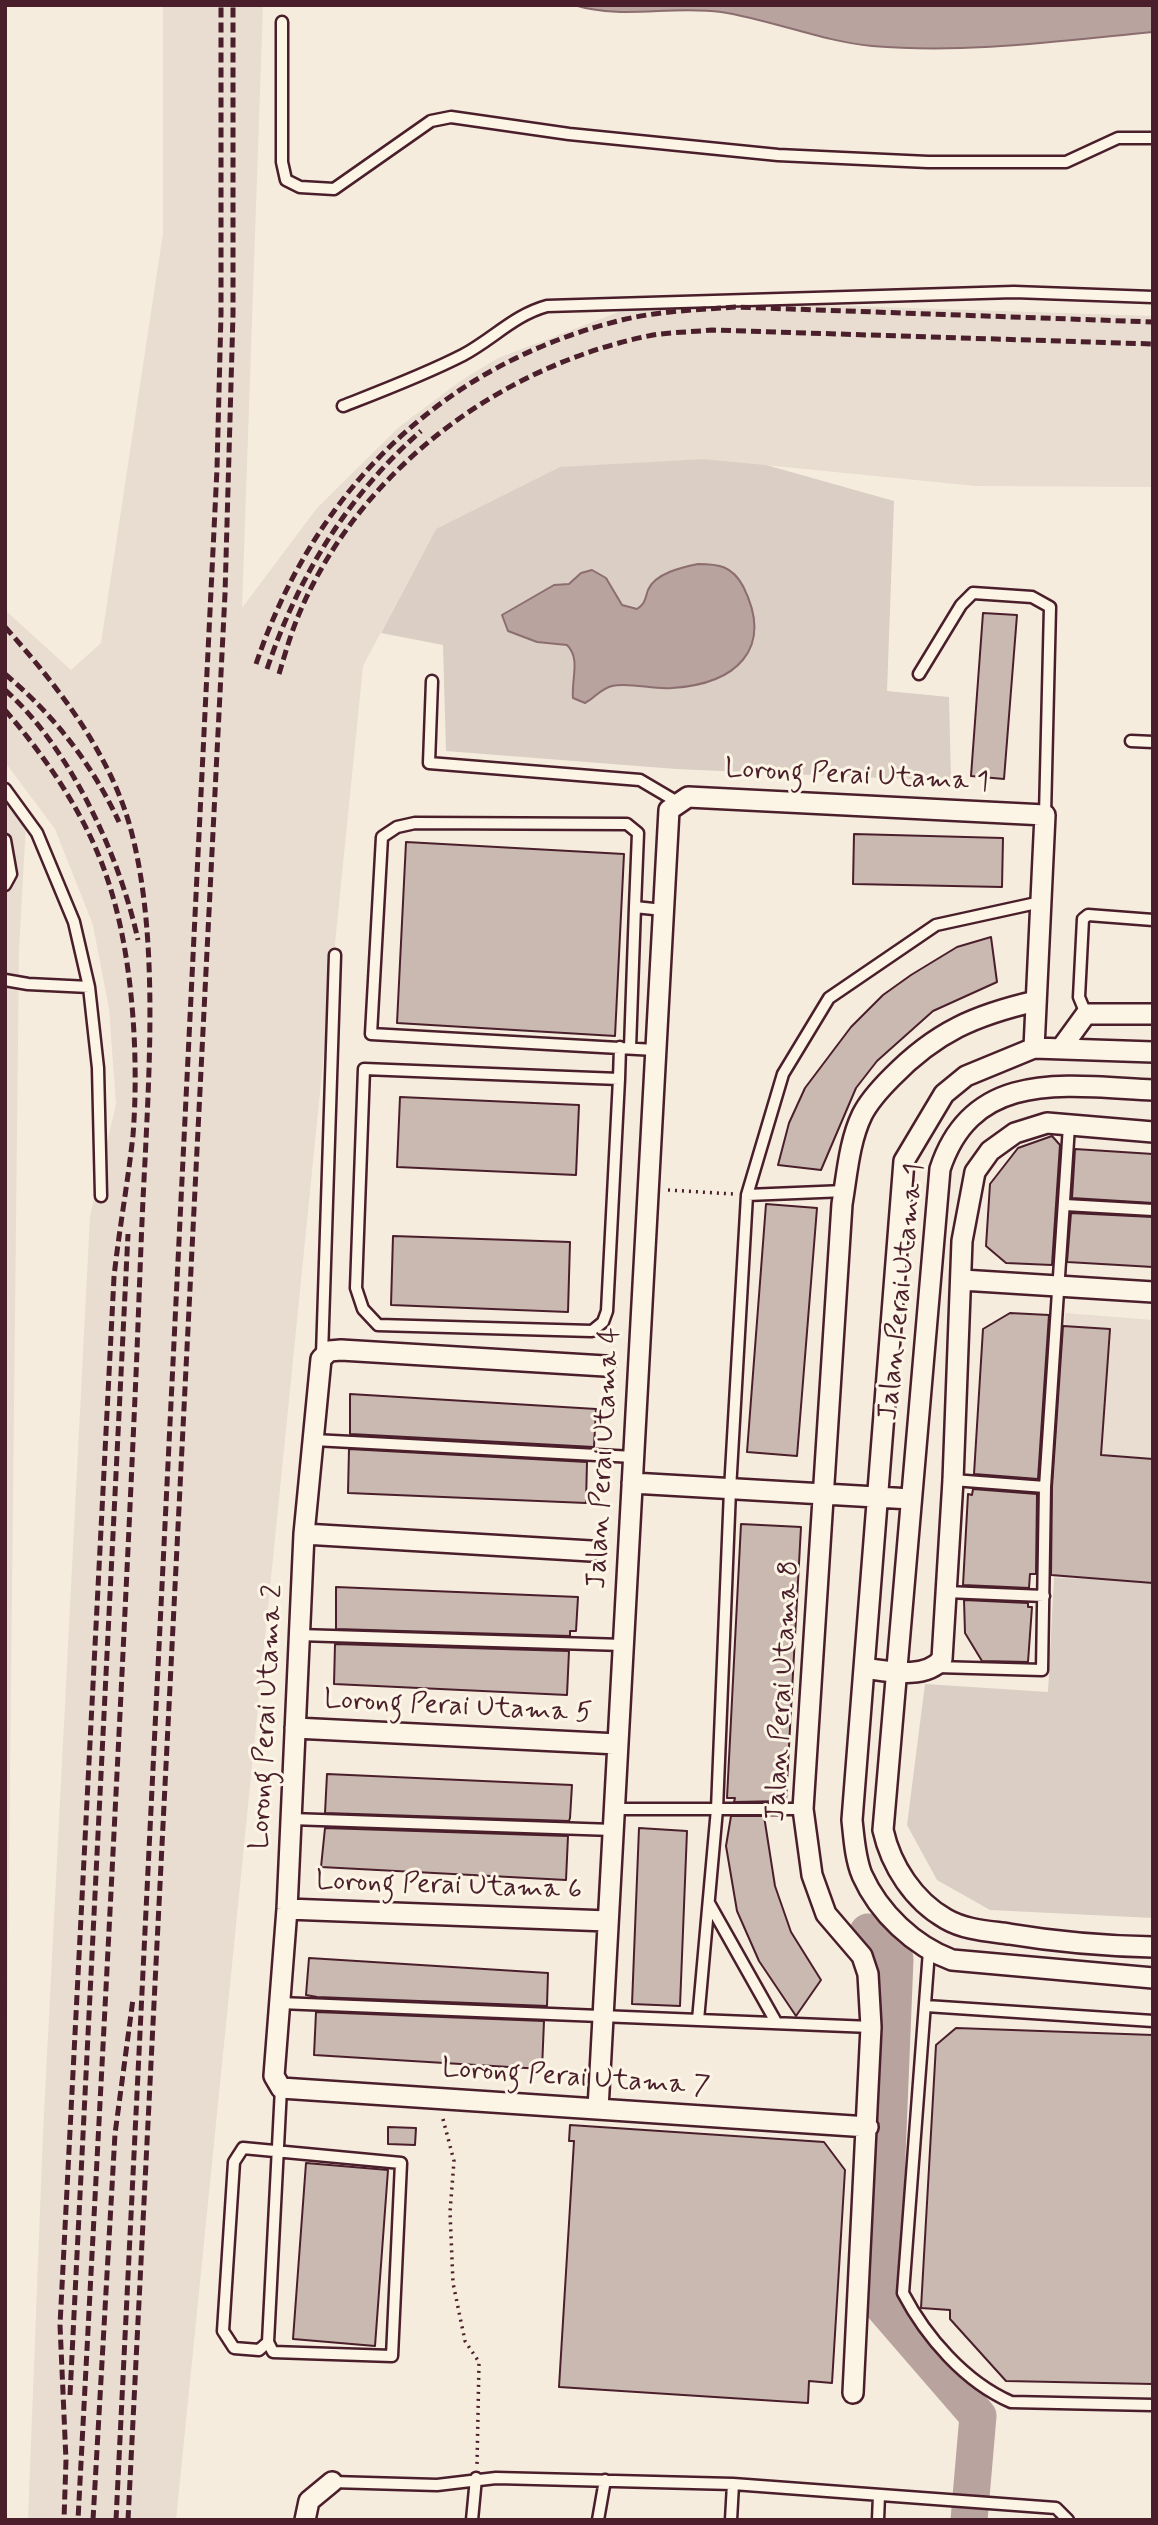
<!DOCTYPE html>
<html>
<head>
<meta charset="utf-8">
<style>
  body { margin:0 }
  #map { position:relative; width:1158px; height:2525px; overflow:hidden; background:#f5ecde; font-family:Mynerve,sans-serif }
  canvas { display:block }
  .frame { position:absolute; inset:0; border:7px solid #4a1f2b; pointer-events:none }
</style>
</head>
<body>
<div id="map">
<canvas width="1158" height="2525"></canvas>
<div class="frame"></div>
</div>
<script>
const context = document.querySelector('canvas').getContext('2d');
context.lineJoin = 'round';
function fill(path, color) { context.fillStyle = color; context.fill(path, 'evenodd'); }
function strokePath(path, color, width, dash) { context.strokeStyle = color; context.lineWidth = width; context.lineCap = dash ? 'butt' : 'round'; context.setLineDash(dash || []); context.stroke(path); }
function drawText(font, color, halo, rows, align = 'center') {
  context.font = font + ' Mynerve,sans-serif'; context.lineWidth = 6; context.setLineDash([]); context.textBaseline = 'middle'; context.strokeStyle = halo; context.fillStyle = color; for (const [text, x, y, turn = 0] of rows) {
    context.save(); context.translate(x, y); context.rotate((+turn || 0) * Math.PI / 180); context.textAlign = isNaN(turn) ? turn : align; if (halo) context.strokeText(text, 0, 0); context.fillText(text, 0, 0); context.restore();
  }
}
fill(new Path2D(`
  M163,5H263L242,608L317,508L399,427L459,382L498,358L619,312L730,302L1153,316V487L976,486L704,459L436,529L363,666L176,2520H28L43,2133L90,1216L116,1104L109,1009L93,925L55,829L5,762V610L71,670L101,643L163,233Z
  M5,796L26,824L19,950L5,2227Z
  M1065,1313L1153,1320V1581L1054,1578Z`), '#e8ddd0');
fill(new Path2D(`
  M704,459L766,465L894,501L887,691L949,697L951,781L676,769L446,751L443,645L381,633L436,529L560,467Z
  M1054,1578L1153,1581V1918L990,1910L937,1880L907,1825L925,1684L1048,1692Z`), '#dbcec4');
const water = new Path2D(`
  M574,5H1153V32C1060,41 965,54 872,46C821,41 772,20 721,12C671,5 623,20 574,5Z
  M698,564C719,564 732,566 743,586C775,650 735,684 672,688C653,690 631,682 612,686C600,689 595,698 585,703L573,698C571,680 581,659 567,645L537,642L508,631L502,615L554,585L569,584L581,573L592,570L606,578L622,605L637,609C646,603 645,598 648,590C655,573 683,567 698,564Z`);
fill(water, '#b8a39e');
strokePath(water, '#8c6e70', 2);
strokePath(new Path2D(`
  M868,1932L895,1959L881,2304L978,2416L969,2520`), '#b8a39e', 37);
const building = new Path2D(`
  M983,613L1017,615L1004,779L971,776Z
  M854,834L1003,838L1002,887L853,884Z
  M406,842L624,854L615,1036L397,1023Z
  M991,937L997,982L933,1011L877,1061L856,1088L821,1170L778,1165L789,1123L805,1088L851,1027L883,995L911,975L957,947Z
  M400,1097L579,1105L576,1175L397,1167Z
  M1052,1136L1060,1145L1052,1265L1006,1263L986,1246L990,1184L1018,1148Z
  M1075,1149L1153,1154V1203L1072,1198Z
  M766,1204L817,1208L797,1456L747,1452Z
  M1071,1213L1153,1217V1267L1067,1262Z
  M393,1236L570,1242L568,1312L391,1305Z
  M1010,1313L1049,1315L1038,1479L974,1474L983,1329Z
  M1063,1326L1110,1329L1101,1455L1153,1459V1583L1051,1575L1052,1487Z
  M350,1394L596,1409L594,1447L350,1434Z
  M349,1449L587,1462L586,1503L348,1493Z
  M973,1489L1037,1494L1036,1574H1030L1029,1588L963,1585L968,1494L972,1495Z
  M741,1524L801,1527L786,1801L734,1802L735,1798H727Z
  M336,1587L578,1597L576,1631H570V1636L336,1629Z
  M964,1600L1028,1603V1607H1032L1028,1662L982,1661L965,1633Z
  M335,1644L569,1651L567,1695L334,1684Z
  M327,1774L572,1785L570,1818L569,1821L325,1813Z
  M731,1816H764L775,1886L791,1932L821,1980L796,2016L759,1961L737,1911L726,1846Z
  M325,1828L568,1836L566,1880L321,1867Z
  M639,1828L687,1831L680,2006L632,2004Z
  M309,1958L548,1973L547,2006L317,1997L306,1995Z
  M316,2012L544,2021L542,2069L314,2055Z
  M956,2028L1153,2035V2384L1006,2381L950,2319V2310L921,2308L936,2045Z
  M570,2125L824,2142L845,2170L832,2383L809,2381L808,2403L559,2387L574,2141H569Z
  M388,2127L416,2128L415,2145L388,2144Z
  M306,2163L388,2170L375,2346L293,2339Z`);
fill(building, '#cab9b1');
strokePath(building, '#4a1f2b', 2);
const service = new Path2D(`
  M282,22V162L286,180L300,187L334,189L431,121L451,117L569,134L778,155L928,162H1066L1118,138H1153
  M343,406C384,390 424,375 463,355C493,339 514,315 547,306L1014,292L1153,297
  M919,674L961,605L973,593L1032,597L1050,607L1045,815
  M432,681L429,763L640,780L679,803
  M1131,741L1153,742
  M5,789L37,833L74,922L89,987L98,1068L101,1196
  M5,840L11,874L5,885
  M635,907L638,833L627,824L415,823L397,827L382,837L371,1034L655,1050
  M5,980L28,984L89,987
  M1086,1014L1079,997L1083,919L1088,915L1153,920
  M630,1048L635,907L663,910
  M619,1079L364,1069L356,1288L363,1309L378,1325L592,1331L603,1322L607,1311L619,1079L620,1047
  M747,1195L845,1191
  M1065,1205L1153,1210
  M322,1355L335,955
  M314,1440L634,1457
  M953,1480L1045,1487
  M946,1592L1044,1596
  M299,1635L623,1645
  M937,1667L1042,1670L1045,1487L1069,1126
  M615,1809H803
  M291,1819L613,1830
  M709,1903L776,2022
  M929,1951L903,2293C926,2337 965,2382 1011,2402L1153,2405
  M280,2003L871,2027
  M926,2006L1153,2021
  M698,2020L717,1809L730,1490L747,1195L783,1074L829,998L936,925L1041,902
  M268,2342L259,2350L234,2348L223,2331L234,2162L243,2148L401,2163L392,2356L273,2352L268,2342L281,2088
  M332,2482L437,2485L496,2478L733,2484L1056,2508L1068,2520
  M472,2520L476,2478
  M598,2520L605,2480
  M731,2520L733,2484
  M878,2520L879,2495`);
const minor = new Path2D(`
  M1062,1047L1086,1014H1153
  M1153,1052L1034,1048L966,1076L944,1094L904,1161L852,1820C854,1838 855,1858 862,1875C879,1913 914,1946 952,1960L1153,1978
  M1153,1090C1067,1086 973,1068 940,1169L883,1830C891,1866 914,1901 946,1919C965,1930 988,1931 1009,1934C1057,1942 1104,1946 1153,1947
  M962,1280L1153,1292
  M605,1366L341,1350L329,1351L321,1359L304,1534L287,1909L274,2076L281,2088L868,2127
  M632,1483L911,1499
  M304,1534L591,1551
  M864,1668C887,1671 926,1680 942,1659L953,1480L962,1241L975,1172L990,1151L1015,1133L1047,1123L1153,1132
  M295,1728L618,1744
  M287,1909L608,1921
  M598,2109L669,810L688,797L1045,815L1034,1048
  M853,2393L871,2027L868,1974L862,1956L826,1914L812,1875L803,1809L842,1204C847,1175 849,1142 862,1115C869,1101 881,1088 892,1077C936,1032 975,1015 1036,1001
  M305,2520L309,2501L332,2482`);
strokePath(service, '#4a1f2b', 15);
strokePath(minor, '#4a1f2b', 24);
strokePath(new Path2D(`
  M668,1190L733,1194
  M443,2119L454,2161L450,2212L453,2283L465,2341L479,2362L477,2465`), '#4a1f2b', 3.5, [2, 5]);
strokePath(service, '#fcf5e5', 10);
strokePath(minor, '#fcf5e5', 19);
strokePath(new Path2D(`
  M5,627C56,684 107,749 129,823C158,924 150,1057 145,1161C141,1232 139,1304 136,1375C119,1757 98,2138 78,2520
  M256,664C314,492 439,366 618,321C656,311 696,310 735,307L1153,322
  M267,669C298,577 347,496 421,431
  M5,674C54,715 92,764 119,822
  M279,674C285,654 291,633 299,614C360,469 501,365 653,335C672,332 692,332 712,330L1153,344
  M5,690C70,747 120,857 138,940
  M5,710C49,761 90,821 110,887C133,959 139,1060 133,1135C128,1182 119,1230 114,1277L60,2325L66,2460L64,2520
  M70,2395L128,1234
  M93,2520L115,2134L133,1999
  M116,2520L217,469L221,314V5
  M128,2520L225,594L233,314V5`), '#4a1f2b', 5, [10, 5]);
drawText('28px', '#4a1f2b', '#fcf5e5', [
  ["Lorong Perai Utama 1",857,777,3],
  ["Jalan Perai Utama 1",903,1292,-84],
  ["Jalan Perai Utama 4",605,1458,-87],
  ["Jalan Perai Utama 8",784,1691,-87],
  ["Lorong Perai Utama 5",458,1708,3],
  ["Lorong Perai Utama 2",268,1717,-87],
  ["Lorong Perai Utama 6",449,1887,2],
  ["Lorong Perai Utama 7",576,2079,4]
]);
</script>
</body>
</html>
